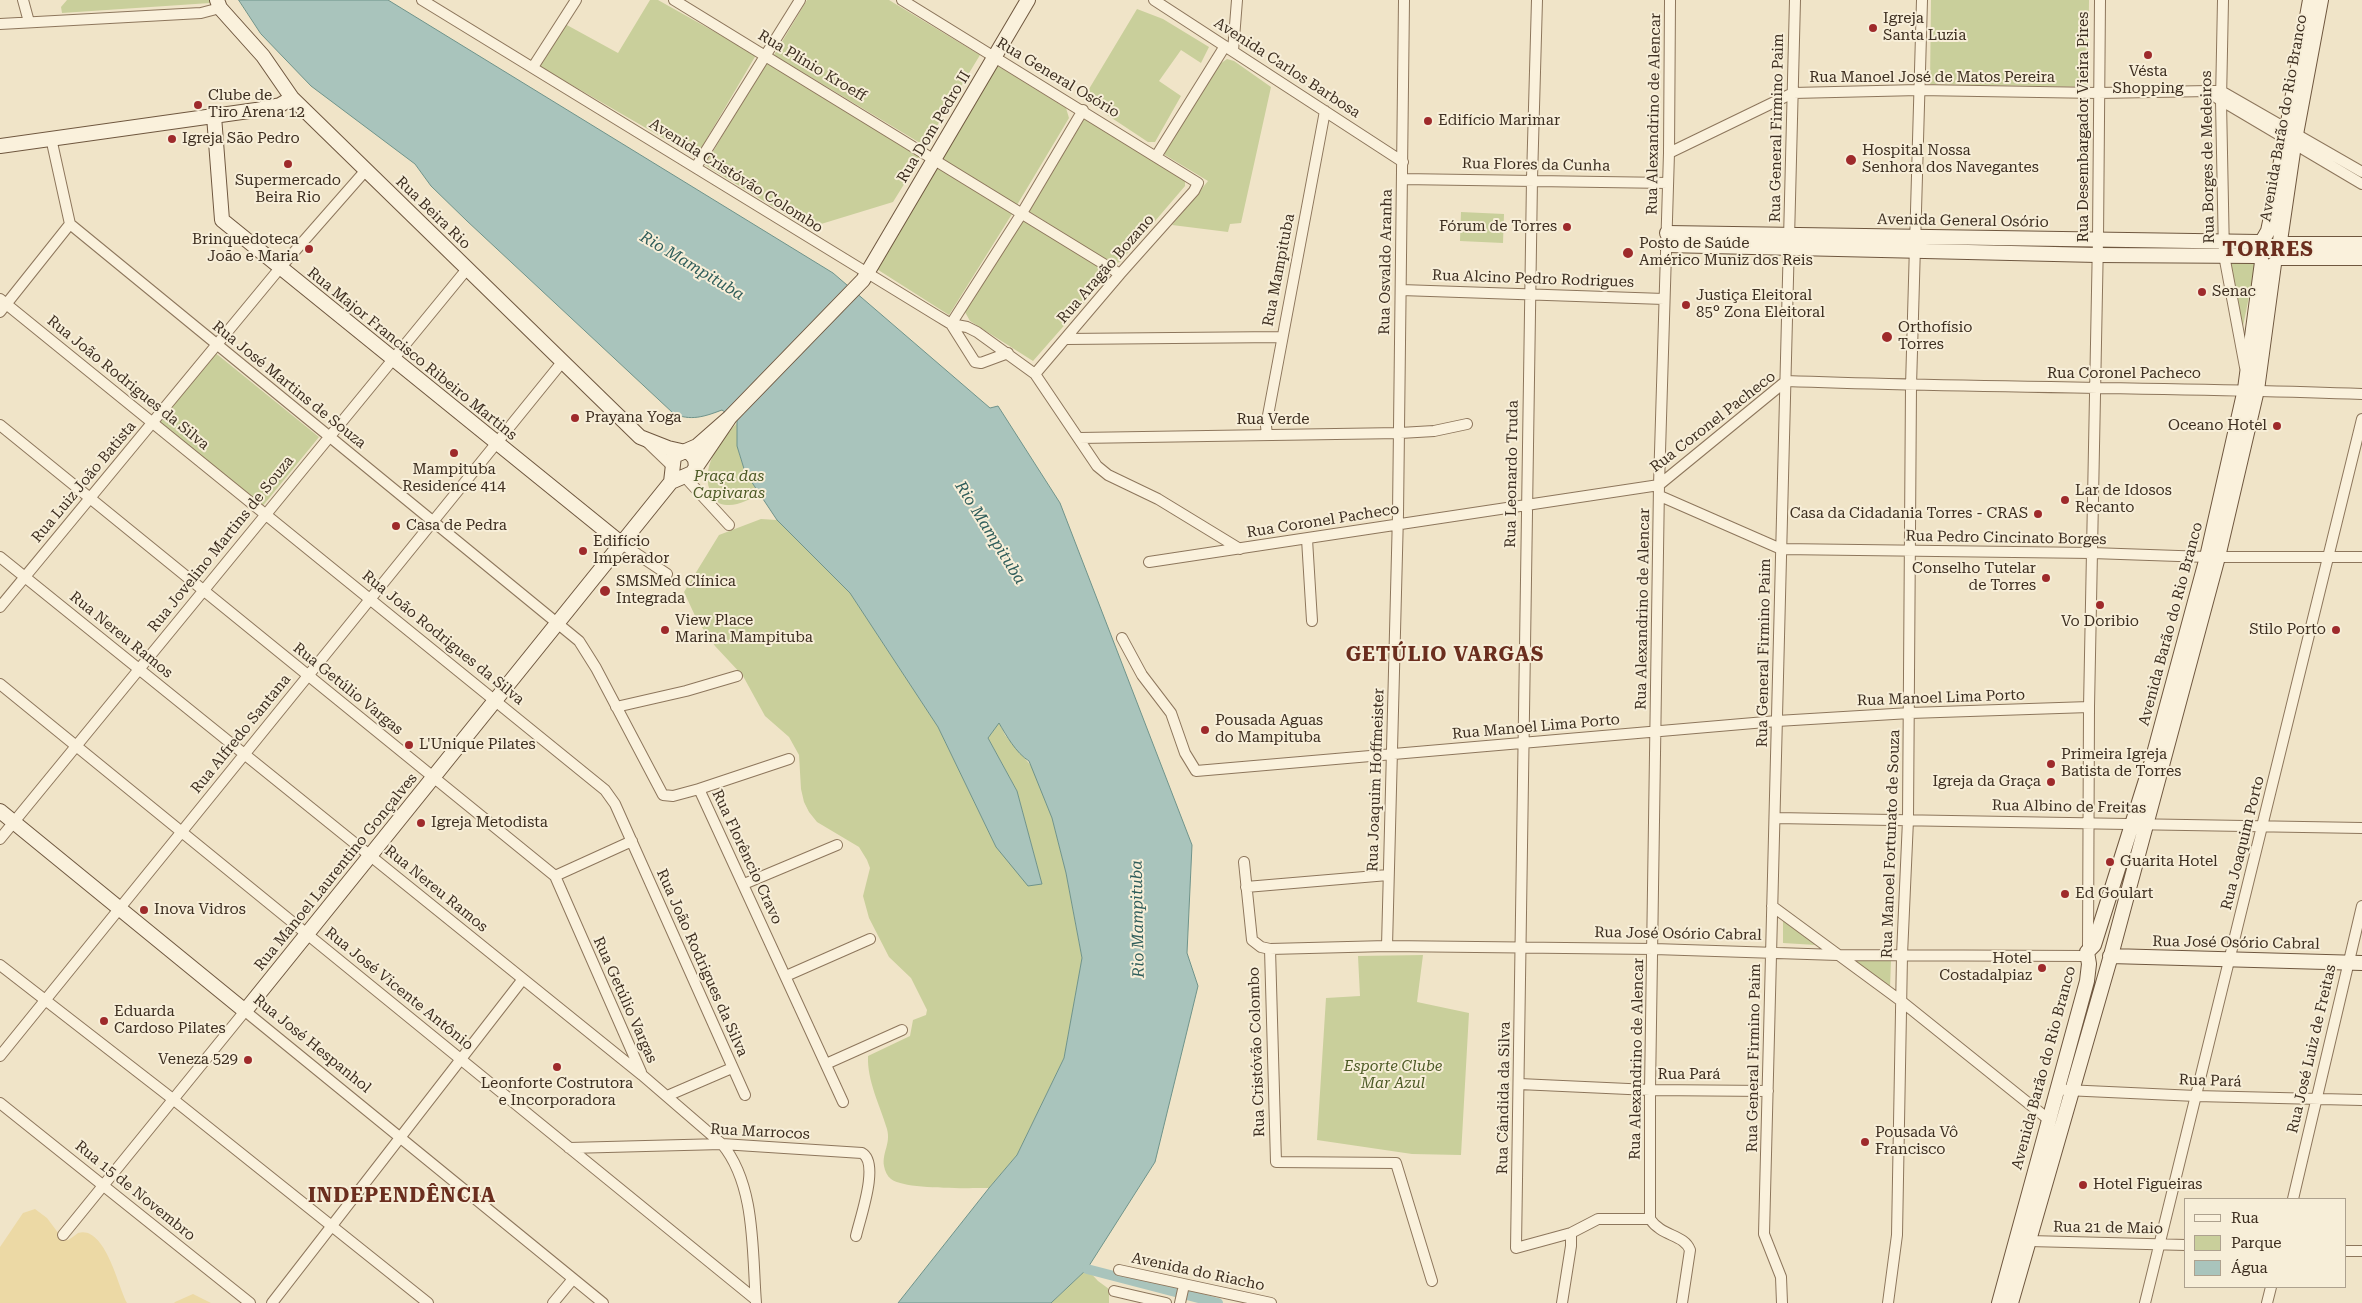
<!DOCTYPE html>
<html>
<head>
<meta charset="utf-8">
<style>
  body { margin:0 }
  #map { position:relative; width:2362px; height:1303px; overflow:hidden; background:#f0e4c8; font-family:"Roboto Serif",serif }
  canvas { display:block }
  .legend { position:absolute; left:2184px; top:1198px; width:162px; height:90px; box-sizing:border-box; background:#f7eed8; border:1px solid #ada18e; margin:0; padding:6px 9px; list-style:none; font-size:15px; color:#3d2e20 }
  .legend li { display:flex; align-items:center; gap:10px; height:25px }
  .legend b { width:25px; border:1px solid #ada18e }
</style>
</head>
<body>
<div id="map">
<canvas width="2362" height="1303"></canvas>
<ul class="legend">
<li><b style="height:6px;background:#faf1dc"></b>Rua</li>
<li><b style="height:14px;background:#c9cf9b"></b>Parque</li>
<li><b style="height:14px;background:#a9c4bc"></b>Água</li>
</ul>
</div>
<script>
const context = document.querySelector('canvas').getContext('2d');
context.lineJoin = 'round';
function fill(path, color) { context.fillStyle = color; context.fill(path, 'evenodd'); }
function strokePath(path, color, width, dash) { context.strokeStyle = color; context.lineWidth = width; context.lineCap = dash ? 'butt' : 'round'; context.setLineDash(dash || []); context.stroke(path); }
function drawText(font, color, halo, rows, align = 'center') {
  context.font = font + ' "Roboto Serif",serif'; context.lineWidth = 4; context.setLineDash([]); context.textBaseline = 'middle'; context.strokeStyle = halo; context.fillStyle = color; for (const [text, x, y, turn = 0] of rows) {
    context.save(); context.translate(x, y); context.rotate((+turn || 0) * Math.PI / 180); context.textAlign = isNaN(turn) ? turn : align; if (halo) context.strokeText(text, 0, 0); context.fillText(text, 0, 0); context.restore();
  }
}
fill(new Path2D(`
  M67,0H209L210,3L62,13L61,7Z
  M650,0H658L756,55L696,157L539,66L565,24L618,53Z
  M807,0H889L980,55L925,146L774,55Z
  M1931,0H2089L2088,87L1930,84Z
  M1137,9L1163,19L1209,47L1201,63L1181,50L1159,81L1181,96L1155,142H1148L1083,99Z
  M1227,59L1234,61L1271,87L1241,223L1230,224L1228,232L1172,225L1208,181L1165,155L1163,147L1220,64Z
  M766,62L921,157L893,202L808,228L705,165Z
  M995,64L1066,108L1069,118L1017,205L939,158Z
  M1083,118L1185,179V186L1120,262L1113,264L1027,210Z
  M935,165L1012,214L949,315L872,266Z
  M1461,212L1504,214L1503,243L1460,241Z
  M1021,219L1107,271L1105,279L1033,361L970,321L965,312Z
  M2229,261L2254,263L2255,267L2242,331Z
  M213,351L319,437L261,508L156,422Z
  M737,423C736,455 742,468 760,494C750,499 738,506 727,505C719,505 716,501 712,495C698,469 720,441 737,423Z
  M761,519L777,520L850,593L938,727L996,847L1042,884L1017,791L988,738L999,722L1005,735L1033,768L1052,818L1066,873L1082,959L1064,1058L1017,1155L989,1188C969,1188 905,1190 891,1179C887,1176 885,1171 884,1166C882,1152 891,1144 887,1129C880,1105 867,1081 868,1056L910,1036L913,1020L926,1015L927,1010L911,978L889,957L869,918L863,896L870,868L867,860L859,847L817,822L809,812L804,802L801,789L799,755L789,737L765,716L743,676L715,646L697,620L684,592L719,535Z
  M1783,919L1816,945L1783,943Z
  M1423,955L1417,1002L1469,1013L1461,1155L1412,1154L1317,1140L1326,998L1360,996L1358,956Z
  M1854,960L1891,961L1890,988Z
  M1087,1269L1098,1281L1109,1289V1303H1051Z`), '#c9cf9b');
fill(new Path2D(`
  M35,1209L47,1218L62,1238L68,1240C72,1238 75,1235 78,1233C105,1225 118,1286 127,1303H0V1247L23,1213Z
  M193,1294L211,1303H174L175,1302Z`), '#ecd9a5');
const water = new Path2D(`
  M239,0H388L833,273L990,408L998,406L1060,503L1192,845L1187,953L1198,986L1155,1162L1087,1269L1051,1303H898L989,1188L1017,1155L1064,1058L1082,958L1066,873L1052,818L1029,761C1016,753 1006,735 999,723L988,738L1017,791L1042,884L1028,886L996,847L938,727L850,593L777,520L745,472L737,446V421L722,410C706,416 690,422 673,413L467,221L431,186L415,164L311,86L261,34Z`);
fill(water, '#a9c4bc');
strokePath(water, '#6f938a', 1);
strokePath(new Path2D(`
  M1087,1269L1218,1303`), '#a9c4bc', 10);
const street = new Path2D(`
  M23,0L29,22
  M422,0L936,315L951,324L967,327L977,332L1035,374L1097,466L1108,475L1158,499L1240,549
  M674,0L1120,274
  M902,0L1198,183L1194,191L1120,274L1035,374
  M1154,0L1403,162
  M1537,0L1532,179L1516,1248L1571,1233L1598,1219H1650C1662,1237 1684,1234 1690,1250L1682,1303
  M2223,0L2221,101L2224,255L2245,367
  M0,24L201,13L220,8
  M1233,51L1237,0
  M533,67L576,0
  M2217,98L2362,184
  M51,138L70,224L579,641L596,668L663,795L673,796L699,789L843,1102
  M1669,153L1793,93L1919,90L2098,93L2209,91H2221L2362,172
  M1157,155L1225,46
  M696,167L800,0
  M1402,179L1668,183
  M1401,290L1664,299
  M0,299L605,790L615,804L745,1095
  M0,312L70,224
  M951,324L1022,213L1083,110
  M951,324L975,362L981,363L1008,353
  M1066,339L1281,337
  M0,425L555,876L641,1072
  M1267,435L1266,426L1325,111
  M1079,438L1400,433L1434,431L1467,424
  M647,442L672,466
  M684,476L729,525
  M1660,496L1781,549L2092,553L2207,557H2362
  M1307,539L1312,621
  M622,544L667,574
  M0,557L642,1075L722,1144C756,1185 752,1252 756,1303
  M1149,562L1659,485L1786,381C1978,388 2170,387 2362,394
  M0,607L280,268L366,170
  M1122,638L1142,675L1171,713L1185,753L1196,771L1777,721L1910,713L2089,707
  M0,684L755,1299
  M616,707L686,691L737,676
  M699,789L789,759
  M1775,818L2362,828
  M0,839L467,269
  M1244,862L1252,940L1261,947L1270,949L1276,1162L1396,1163L1432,1281
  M555,876L632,841
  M744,884L837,845
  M1246,887L1388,875
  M1772,906L1901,1001L2048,1119
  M1387,946L1398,514L1404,0
  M1270,949L1387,946L1654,949L1838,955L2086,956
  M2088,949L2089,707L2098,239L2100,0
  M0,965L174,1100L428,1303
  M786,976L870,939
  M0,1056L563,361
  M826,1064L902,1030
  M1519,1084L1650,1090L1768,1091
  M2065,1090L2196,1096L2362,1100
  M667,1096L732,1068
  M0,1103L250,1303
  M569,1148L722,1144L862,1153C880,1163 860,1218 856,1236
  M2293,1199L2362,906
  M1650,1219V1090L1659,485L1669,153L1670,0
  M63,1235L245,1011L603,1303
  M2029,1241L2186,1245
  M2346,1251H2362
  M1119,1270L1271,1303
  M1114,1291L1166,1303
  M272,1303L523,979
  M553,1303L573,1279
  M1180,1303L1184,1285
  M1562,1303L1571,1246V1233
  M1782,1303L1781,1277L1764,1234L1795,0
  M1888,1303L1897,1235L1902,955L1908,820L1911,386L1922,0
  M2145,1303L2362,419
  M2267,1303L2271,1287`);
const secondary = new Path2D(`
  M217,0L220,8L263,56L292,98L640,437L668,448L690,453L695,459L696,467
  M214,116L222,220L622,544
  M0,146L256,110L280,105L292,98
  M1667,233L2259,242
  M2264,238L2268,231L2271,217L2310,0
  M2280,241L2294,145L2321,0
  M2282,244H2362
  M1666,245L2097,255L2257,256
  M2281,258H2362
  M671,482L674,456L697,446L730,417L863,280L1028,0
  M0,811L245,1011L671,482L692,473L730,417
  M2110,956L2362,963
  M1999,1303L2087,981L2089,964L2087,952L2094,945L2152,761L2207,557L2245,389L2262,262
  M2011,1303L2110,959L2218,557L2257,390L2274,264`);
strokePath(street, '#8d765c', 12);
strokePath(secondary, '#6f573f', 16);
strokePath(street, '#faf1dc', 10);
strokePath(secondary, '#faf1dc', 14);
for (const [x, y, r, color] of [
  [1873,28,5,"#9e2a2b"],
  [2148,55,5,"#9e2a2b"],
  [198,105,5,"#9e2a2b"],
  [1428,121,5,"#9e2a2b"],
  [172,139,5,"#9e2a2b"],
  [1851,160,6,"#9e2a2b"],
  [288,164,5,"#9e2a2b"],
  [1567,227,5,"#9e2a2b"],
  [309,249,5,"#9e2a2b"],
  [1628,253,6,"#9e2a2b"],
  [2202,292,5,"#9e2a2b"],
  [1686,305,5,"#9e2a2b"],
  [1887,337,6,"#9e2a2b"],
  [575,418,5,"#9e2a2b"],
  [2277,426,5,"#9e2a2b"],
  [454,453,5,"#9e2a2b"],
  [2065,500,5,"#9e2a2b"],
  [2038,514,5,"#9e2a2b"],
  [396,526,5,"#9e2a2b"],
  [583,551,5,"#9e2a2b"],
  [2046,578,5,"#9e2a2b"],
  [605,591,6,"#9e2a2b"],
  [2100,605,5,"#9e2a2b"],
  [665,630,5,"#9e2a2b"],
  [2336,630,5,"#9e2a2b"],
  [1205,730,5,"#9e2a2b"],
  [409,745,5,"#9e2a2b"],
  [2051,764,5,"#9e2a2b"],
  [2051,782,5,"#9e2a2b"],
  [421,823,5,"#9e2a2b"],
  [2110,862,5,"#9e2a2b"],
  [2065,894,5,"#9e2a2b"],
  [144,910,5,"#9e2a2b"],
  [2042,968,5,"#9e2a2b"],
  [104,1021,5,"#9e2a2b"],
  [248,1060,5,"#9e2a2b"],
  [557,1067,5,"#9e2a2b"],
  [1865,1142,5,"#9e2a2b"],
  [2083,1185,5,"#9e2a2b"]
]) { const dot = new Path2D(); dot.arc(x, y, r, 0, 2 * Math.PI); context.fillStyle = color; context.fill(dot); strokePath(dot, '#f7eed8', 2); }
drawText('15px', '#3d2e20', '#f7eed8', [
  ["Igreja",1883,19],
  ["Santa Luzia",1883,36],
  ["Vésta",2148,72,"center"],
  ["Shopping",2148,89,"center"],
  ["Clube de",208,96],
  ["Tiro Arena 12",208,113],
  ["Edifício Marimar",1438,121],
  ["Igreja São Pedro",182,139],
  ["Hospital Nossa",1862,151],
  ["Senhora dos Navegantes",1862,168],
  ["Supermercado",288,181,"center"],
  ["Beira Rio",288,198,"center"],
  ["Fórum de Torres",1557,227,"right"],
  ["Brinquedoteca",299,240,"right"],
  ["João e Maria",299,257,"right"],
  ["Posto de Saúde",1639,244],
  ["Américo Muniz dos Reis",1639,261],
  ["Senac",2212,292],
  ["Justiça Eleitoral",1696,296],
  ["85° Zona Eleitoral",1696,313],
  ["Orthofísio",1898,328],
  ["Torres",1898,345],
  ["Prayana Yoga",585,418],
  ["Oceano Hotel",2267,426,"right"],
  ["Mampituba",454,470,"center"],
  ["Residence 414",454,487,"center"],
  ["Lar de Idosos",2075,491],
  ["Recanto",2075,508],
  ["Casa da Cidadania Torres - CRAS",2028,514,"right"],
  ["Casa de Pedra",406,526],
  ["Edifício",593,542],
  ["Imperador",593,559],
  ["Conselho Tutelar",2036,569,"right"],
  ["de Torres",2036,586,"right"],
  ["SMSMed Clínica",616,582],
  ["Integrada",616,599],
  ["View Place",675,621],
  ["Marina Mampituba",675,638],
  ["Vo Doribio",2100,622,"center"],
  ["Stilo Porto",2326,630,"right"],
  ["Pousada Aguas",1215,721],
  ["do Mampituba",1215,738],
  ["L'Unique Pilates",419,745],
  ["Primeira Igreja",2061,755],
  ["Batista de Torres",2061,772],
  ["Igreja da Graça",2041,782,"right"],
  ["Igreja Metodista",431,823],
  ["Guarita Hotel",2120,862],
  ["Ed Goulart",2075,894],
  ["Inova Vidros",154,910],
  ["Hotel",2032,959,"right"],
  ["Costadalpiaz",2032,976,"right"],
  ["Eduarda",114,1012],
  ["Cardoso Pilates",114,1029],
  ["Veneza 529",238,1060,"right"],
  ["Leonforte Costrutora",557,1084,"center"],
  ["e Incorporadora",557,1101,"center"],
  ["Pousada Vô",1875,1133],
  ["Francisco",1875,1150],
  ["Hotel Figueiras",2093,1185]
], 'left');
drawText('15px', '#3d2e20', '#f7eed8', [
  ["Rua Plínio Kroeff",812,66,31],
  ["Avenida Carlos Barbosa",1287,68,33],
  ["Rua General Osório",1058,78,31],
  ["Rua Manoel José de Matos Pereira",1932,78],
  ["Rua Alexandrino de Alencar",1654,114,-89],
  ["Avenida Barão do Rio Branco",2284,118,-80],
  ["Rua Dom Pedro II",934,127,-59],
  ["Rua Desembargador Vieira Pires",2084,127,-90],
  ["Rua General Firmino Paim",1777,128,-89],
  ["Rua Borges de Medeiros",2208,157,-91],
  ["Rua Flores da Cunha",1536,165,1],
  ["Avenida Cristóvão Colombo",736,176,32],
  ["Rua Beira Rio",433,213,44],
  ["Avenida General Osório",1963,221,1],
  ["Rua Osvaldo Aranha",1386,262,-89],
  ["Rua Aragão Bozano",1106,269,-49],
  ["Rua Mampituba",1279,270,-79],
  ["Rua Alcino Pedro Rodrigues",1533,279,2],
  ["Rua Major Francisco Ribeiro Martins",412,354,39],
  ["Rua Coronel Pacheco",2124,374],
  ["Rua João Rodrigues da Silva",128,383,39],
  ["Rua José Martins de Souza",289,385,39],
  ["Rua Verde",1273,420],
  ["Rua Coronel Pacheco",1713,422,-38],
  ["Rua Leonardo Truda",1512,474,-89],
  ["Rua Luiz João Batista",84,482,-50],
  ["Rua Coronel Pacheco",1323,521,-9],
  ["Rua Pedro Cincinato Borges",2006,538,1],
  ["Rua Jovelino Martins de Souza",221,544,-51],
  ["Rua Alexandrino de Alencar",1643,609,-89],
  ["Avenida Barão do Rio Branco",2171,624,-75],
  ["Rua Nereu Ramos",121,635,39],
  ["Rua João Rodrigues da Silva",443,638,39],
  ["Rua General Firmino Paim",1764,653,-89],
  ["Rua Getúlio Vargas",348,689,39],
  ["Rua Manoel Lima Porto",1941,698,-2],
  ["Rua Manoel Lima Porto",1536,727,-5],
  ["Rua Alfredo Santana",241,734,-51],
  ["Rua Joaquim Hoffmeister",1376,780,-88],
  ["Rua Albino de Freitas",2069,807,1],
  ["Rua Joaquim Porto",2243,843,-76],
  ["Rua Manoel Fortunato de Souza",1891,844,-88],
  ["Rua Florêncio Cravo",747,857,65],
  ["Rua Manoel Laurentino Gonçalves",336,872,-51],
  ["Rua Nereu Ramos",436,889,39],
  ["Rua José Osório Cabral",1678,934,1],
  ["Rua José Osório Cabral",2236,943,1],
  ["Rua João Rodrigues da Silva",702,963,66],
  ["Rua José Vicente Antônio",399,989,39],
  ["Rua Getúlio Vargas",625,1000,66],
  ["Rua José Hespanhol",312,1044,39],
  ["Rua José Luiz de Freitas",2312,1049,-77],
  ["Rua Cristóvão Colombo",1257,1052,-92],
  ["Rua General Firmino Paim",1754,1058,-89],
  ["Rua Alexandrino de Alencar",1637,1059,-89],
  ["Avenida Barão do Rio Branco",2044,1068,-75],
  ["Rua Pará",1689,1075],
  ["Rua Pará",2210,1081,2],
  ["Rua Cândida da Silva",1504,1098,-89],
  ["Rua Marrocos",760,1132,3],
  ["Rua 15 de Novembro",135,1191,39],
  ["Rua 21 de Maio",2108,1228,1],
  ["Avenida do Riacho",1198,1272,12]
]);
drawText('italic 15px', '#4d5a26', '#f7eed8', [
  ["Praça das",729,477],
  ["Capivaras",729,494],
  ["Esporte Clube",1393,1067],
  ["Mar Azul",1393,1084]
]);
drawText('italic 16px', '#2f5d5a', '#f7eed8', [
  ["Rio Mampituba",692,266,31],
  ["Rio Mampituba",990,533,58],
  ["Rio Mampituba",1138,919,-91]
]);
context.letterSpacing = '1px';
drawText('bold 20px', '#6b2e1e', '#f7eed8', [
  ["TORRES",2268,250],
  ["GETÚLIO VARGAS",1445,655],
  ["INDEPENDÊNCIA",402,1196]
]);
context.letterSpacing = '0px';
</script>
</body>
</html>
